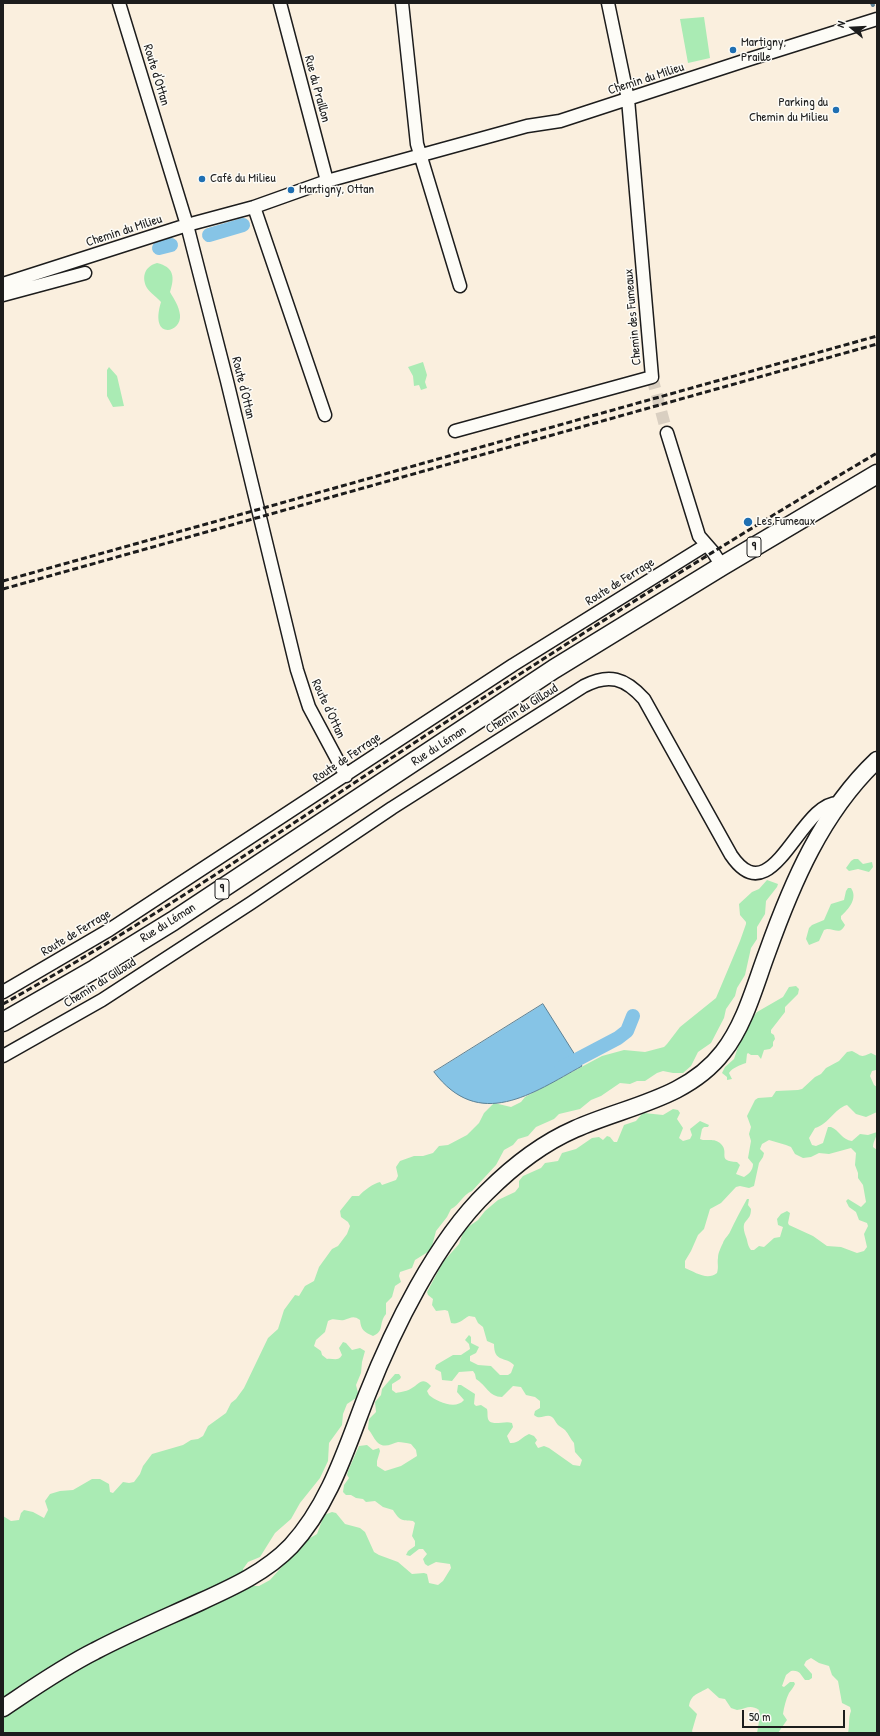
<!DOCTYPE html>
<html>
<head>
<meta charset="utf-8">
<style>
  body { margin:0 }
  #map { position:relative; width:880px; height:1736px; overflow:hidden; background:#faefde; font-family:"Patrick Hand",sans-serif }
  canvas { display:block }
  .frame { position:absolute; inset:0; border:4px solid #1c1c1c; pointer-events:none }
  .north { position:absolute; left:832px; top:8px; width:40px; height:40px; -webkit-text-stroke:3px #fdfcf7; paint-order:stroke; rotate:288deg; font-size:11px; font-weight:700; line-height:16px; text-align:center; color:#1c1c1c }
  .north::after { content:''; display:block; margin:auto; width:14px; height:18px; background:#1c1c1c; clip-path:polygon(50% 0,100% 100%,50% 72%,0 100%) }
  .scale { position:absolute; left:742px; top:1710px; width:103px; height:18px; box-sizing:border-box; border:2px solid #1c1c1c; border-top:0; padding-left:5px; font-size:12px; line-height:14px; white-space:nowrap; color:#1c1c1c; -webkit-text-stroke:3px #fdfcf7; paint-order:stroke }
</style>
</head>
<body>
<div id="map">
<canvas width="880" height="1736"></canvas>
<div class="frame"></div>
<div class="north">N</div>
<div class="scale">50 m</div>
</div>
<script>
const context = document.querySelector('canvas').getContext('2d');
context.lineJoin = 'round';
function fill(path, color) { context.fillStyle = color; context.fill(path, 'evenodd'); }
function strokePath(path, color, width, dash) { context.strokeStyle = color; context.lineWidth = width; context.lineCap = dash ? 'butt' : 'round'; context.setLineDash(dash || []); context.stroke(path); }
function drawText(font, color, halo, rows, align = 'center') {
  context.font = font + ' "Patrick Hand",sans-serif'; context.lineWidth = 3; context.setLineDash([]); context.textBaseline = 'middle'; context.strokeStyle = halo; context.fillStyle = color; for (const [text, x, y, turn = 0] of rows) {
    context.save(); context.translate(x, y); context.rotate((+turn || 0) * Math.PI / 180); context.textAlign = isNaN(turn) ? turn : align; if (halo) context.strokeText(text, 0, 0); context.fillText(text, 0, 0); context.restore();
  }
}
fill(new Path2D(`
  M704,17L710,58L688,63L680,19Z
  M157,263C174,267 175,277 170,292C174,299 179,306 180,315C182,333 149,341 161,302C157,297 150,293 147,288C141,277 145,266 157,263Z
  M423,362L427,375L425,382L427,388L421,390L419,385L414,386L413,376L408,367Z
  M109,367L117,376L124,406L113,407L107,396V370Z
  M854,859H858L863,864L872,862L873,867L869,872L858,869L849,871L846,868L851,861Z
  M767,880L778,884L777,887L766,901L765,914L757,927V939L751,948L745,975L737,988L735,996L726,1009L724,1018L711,1043L698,1052L691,1066L683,1073H673L663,1071L657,1073L645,1081H637L630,1084L620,1083L601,1096L591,1100L580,1109L559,1114L554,1119L536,1127L528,1136L518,1139L513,1145L504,1150L496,1165L472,1191C462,1195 460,1205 451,1209L447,1217L436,1231L431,1250L415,1260L412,1268L400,1272L399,1276L401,1282L395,1286L392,1297L386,1303V1314C378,1324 385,1331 373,1336C364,1332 361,1330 360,1320C353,1315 351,1318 344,1320C337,1321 334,1317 328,1321L325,1332L316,1340L314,1346L321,1351L322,1355L327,1359C333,1358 338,1362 342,1355L339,1348L343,1342L346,1343L352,1350L360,1348L365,1351L362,1362L361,1373L356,1385L358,1393L356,1398L347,1404L343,1414L342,1425L329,1443L328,1461L320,1478L300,1503L291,1519L275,1533L260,1557L248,1562L243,1569L250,1586H259L270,1580L305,1541L317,1534L324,1515L332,1512L336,1513L345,1524L360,1528L365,1532L374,1552L379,1555L398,1562L412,1574L424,1573L427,1574L429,1583L438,1585L443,1581L451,1568L450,1564L436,1562L428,1566L425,1564L423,1559L427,1554L423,1549H419L410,1556L406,1555L408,1551L415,1546V1541L412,1536L415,1523L413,1521C401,1520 400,1521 393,1510L383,1507L375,1501L366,1502L363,1499L356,1498L351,1495H346L343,1492L344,1485L349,1478L347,1475L348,1471L359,1446L367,1445L373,1450L379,1448L380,1451L377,1461V1466L385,1471L401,1466L417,1456L416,1450L411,1444C407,1443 402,1442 398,1442C391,1444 384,1449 377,1442C373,1438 372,1433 368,1429L369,1419L376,1412L375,1402L381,1395L382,1389L395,1374H399L401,1377L400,1379L392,1384V1390L396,1393C401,1392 408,1391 412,1388C419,1384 422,1376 431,1386L427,1391L429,1395C437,1402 456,1410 464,1400L457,1392L458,1385H461L475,1394L474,1404L476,1406L481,1405L487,1409C488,1412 487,1416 488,1419C491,1427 505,1420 512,1423L513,1427L507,1436L510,1443C518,1444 522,1437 529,1434L534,1436L537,1440L535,1443L538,1448L544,1446L549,1448L573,1465L580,1466L582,1460L575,1452L574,1443C570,1439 569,1434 565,1430C563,1428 560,1427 558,1425C555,1422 555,1419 552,1417C546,1413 540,1421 534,1415L535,1411L540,1408V1401L535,1397L526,1395L521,1387L513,1386L502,1397C489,1397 486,1385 476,1379L475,1374L473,1371L459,1372L452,1381L442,1380L441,1372L435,1369L436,1365L453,1355H461L470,1349L469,1344L465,1340L469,1335L471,1337V1343L479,1347L476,1353L470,1356V1361L478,1365L491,1366L500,1375H508L511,1373L514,1365C505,1356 494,1363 494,1344L487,1341L483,1327L478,1323L475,1317L469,1316C463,1319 459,1325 451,1323L448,1311L445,1310L436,1311L432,1305L433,1299L428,1295L427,1292L443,1262L459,1244L463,1233L468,1227L478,1220L485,1211L498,1200L515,1192L519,1187V1181L523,1176L541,1168L545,1163L558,1161L562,1153L576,1149L592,1138L599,1137L603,1140L607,1136L610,1137L614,1142H617L624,1125L636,1121L641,1115L644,1113L663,1115L673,1109L678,1110L680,1113L677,1119L683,1128L679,1138L683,1141L690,1139L692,1135L690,1129L700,1121L709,1125L708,1127H704L702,1129L700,1139C706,1142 714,1137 721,1144C730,1153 716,1161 737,1162L740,1165L736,1174L744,1177C749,1174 753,1170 753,1164L748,1158L751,1141L749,1134L751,1127L747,1116L755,1100L758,1098L772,1097L776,1091L798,1090L802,1089L815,1077L821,1074L826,1068L839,1061L847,1052L852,1051C862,1056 860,1058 871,1053L877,1056L876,1070L872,1071L870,1076L874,1085L877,1087V1112L866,1117L856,1114L847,1105C834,1109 829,1124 815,1128L809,1138L812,1145L816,1146L823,1143L828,1127H831C839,1130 842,1140 852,1141L860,1134L868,1135L877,1132C877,1137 873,1141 873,1147L877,1150V1733H848C850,1725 848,1718 851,1711L850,1707L842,1703L838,1681L832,1675L829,1666L819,1663L811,1658L806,1661L804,1665L812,1674V1678L809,1680H805C800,1674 800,1670 791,1671L786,1675L782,1686L784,1687L790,1682H794L795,1684C793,1688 791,1690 789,1693C786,1699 784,1707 783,1714L787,1720L778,1733H757L760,1716L759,1710C750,1704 746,1709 737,1710L731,1708L725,1699L719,1698L708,1688C698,1694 691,1694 689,1706L697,1714L692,1731L693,1733H3V1516L11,1521L19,1520L21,1513L24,1510L33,1512L44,1518L48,1510L45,1501L50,1494L60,1491L73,1490L92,1479H100L109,1484L110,1492L113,1493L123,1482L129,1483L134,1482L140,1474L143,1466L152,1454L183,1445L191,1440L198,1439L203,1436L208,1426L226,1413L231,1403L236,1399L244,1388L268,1338L278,1329L284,1310L295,1295L299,1296L305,1286L314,1281L319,1267L332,1249L338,1246L347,1234L350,1226L348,1222L341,1217L340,1211L352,1196H359C363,1191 374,1183 380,1182L382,1185L396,1180L398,1176L396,1167L400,1161L414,1156H423L433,1153L439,1146L448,1145L467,1135L479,1123L484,1113L494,1103L511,1107L521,1102L525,1097L602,1056L624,1050L645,1052L664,1047L667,1044L680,1027L716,998L740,941L746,924V922L740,915L739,904L752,892L759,889ZM769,1140L786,1145L791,1147L795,1154L803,1158L811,1157L819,1153L829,1154L851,1148L856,1153L855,1165L858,1173V1178L863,1185L866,1202L861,1207L848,1199L846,1201L849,1207L856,1212L859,1220L867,1223L868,1226L864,1234L867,1247L864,1251L857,1253L841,1247L827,1246L813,1236L789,1225L788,1223L790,1213L787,1211L781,1214L777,1219L778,1225L783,1227L780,1237L774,1238L764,1247L759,1246L754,1250H751C747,1245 748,1242 746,1237C739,1217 751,1224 751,1209L748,1205L749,1199H747C741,1210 735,1221 730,1232C728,1236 724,1239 723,1243C721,1247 718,1253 718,1258C717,1263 719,1267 717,1273C707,1281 695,1272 685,1268V1261L691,1251L698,1235L704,1229L710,1209L721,1203L736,1187L740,1186L749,1188L754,1186L759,1163L763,1157L764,1153L760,1149L762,1144Z
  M848,888H851C858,898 849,909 841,916V919L845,925C840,935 836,929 827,929L824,930L819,941L809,945L806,939L809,928L812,925L824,920L831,904L844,900L846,891Z
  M796,986L799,989L798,994L785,1007V1012L771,1030V1033L774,1035L775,1039L773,1042V1046L770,1049L764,1050L761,1059L758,1055H751L748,1053L747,1054L746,1063C740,1065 732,1068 729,1073L732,1079L727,1080V1077L722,1073L725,1067L734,1059L747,1020H751L757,1012L783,997L789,987Z`), '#aaebb4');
const water = new Path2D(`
  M543,1004L582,1066C533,1093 479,1132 434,1072Z`);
fill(water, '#86c4e6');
strokePath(water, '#5c8195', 1);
strokePath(new Path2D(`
  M872,3L873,5`), '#5c8195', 4);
strokePath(new Path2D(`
  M209,235L243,225
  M159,248L171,245
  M561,1068L618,1038L627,1031L633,1016`), '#86c4e6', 14);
strokePath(new Path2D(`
  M652,377L667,433`), '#d9cfc1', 12, [12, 6]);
const street = new Path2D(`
  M119,3L187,225L227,381L297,670L309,707L346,776
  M280,3L327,181
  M402,3L417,144L460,286
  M254,207L325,415
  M3,284L187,225L254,207L327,181L527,126L560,121L750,59L877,19
  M3,295L85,273
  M455,431L652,377L628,99L608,3
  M667,433L699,536L713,552L722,566
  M3,992L109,930L513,665L706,545
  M3,1056L102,1000L251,903L392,808L584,686C609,673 625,678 644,699L731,855C773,917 800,799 840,803`);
const secondary = new Path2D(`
  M3,1708C33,1688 63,1667 95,1651C129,1633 165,1618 200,1602C233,1587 266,1572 291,1546C330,1504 347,1446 367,1395C393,1329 436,1241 487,1192C512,1167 543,1143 575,1129C626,1106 687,1099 723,1052C745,1024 755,985 767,953C792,883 822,812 877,760`);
const primary = new Path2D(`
  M3,1022L95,969L173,921L554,669L722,566L877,474`);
strokePath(street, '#1c1c1c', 15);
strokePath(secondary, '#1c1c1c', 19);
strokePath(primary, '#1c1c1c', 21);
strokePath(street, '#fdfcf7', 12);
strokePath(secondary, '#fdfcf7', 16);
strokePath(primary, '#fdfcf7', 18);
strokePath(new Path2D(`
  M3,581L877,336
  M3,589L877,344
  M3,1004C141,927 271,838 402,751C558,648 716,548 877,453`), '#1c1c1c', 3, [6, 3]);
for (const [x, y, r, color] of [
  [733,50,4,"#1f6fb2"],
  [836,110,4,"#1f6fb2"],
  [202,179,4,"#1f6fb2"],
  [291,190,4,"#1f6fb2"],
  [748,522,5,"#1f6fb2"]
]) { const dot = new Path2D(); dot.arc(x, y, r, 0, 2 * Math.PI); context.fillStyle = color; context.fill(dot); strokePath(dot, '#fdfcf7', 1.5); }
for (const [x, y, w] of [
  [754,547,14],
  [222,889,14]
]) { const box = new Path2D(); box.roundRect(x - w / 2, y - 10, w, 20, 3); context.fillStyle = '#fdfcf7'; context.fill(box); strokePath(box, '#1c1c1c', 1); }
drawText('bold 12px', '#1c1c1c', null, [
  ["9",754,547],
  ["9",222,889]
]);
drawText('13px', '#1c1c1c', '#fdfcf7', [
  ["Martigny,",741,43],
  ["Praille",741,58],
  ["Parking du",828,103,"right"],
  ["Chemin du Milieu",828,118,"right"],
  ["Café du Milieu",210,179],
  ["Martigny, Ottan",299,190],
  ["Les Fumeaux",757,522]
], 'left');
drawText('13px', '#1c1c1c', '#fdfcf7', [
  ["Route d'Ottan",156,75,73],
  ["Chemin du Milieu",646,79,-18],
  ["Rue du Praillon",317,89,75],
  ["Chemin du Milieu",124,231,-18],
  ["Chemin des Fumeaux",633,317,-95],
  ["Route d'Ottan",243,388,76],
  ["Route de Ferrage",620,582,-32],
  ["Route d'Ottan",328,709,65],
  ["Chemin du Gilloud",522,709,-32],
  ["Rue du Léman",439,746,-33],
  ["Route de Ferrage",347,758,-34],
  ["Rue du Léman",168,923,-32],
  ["Route de Ferrage",76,933,-31],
  ["Chemin du Gilloud",100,983,-32]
]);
</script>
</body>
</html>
